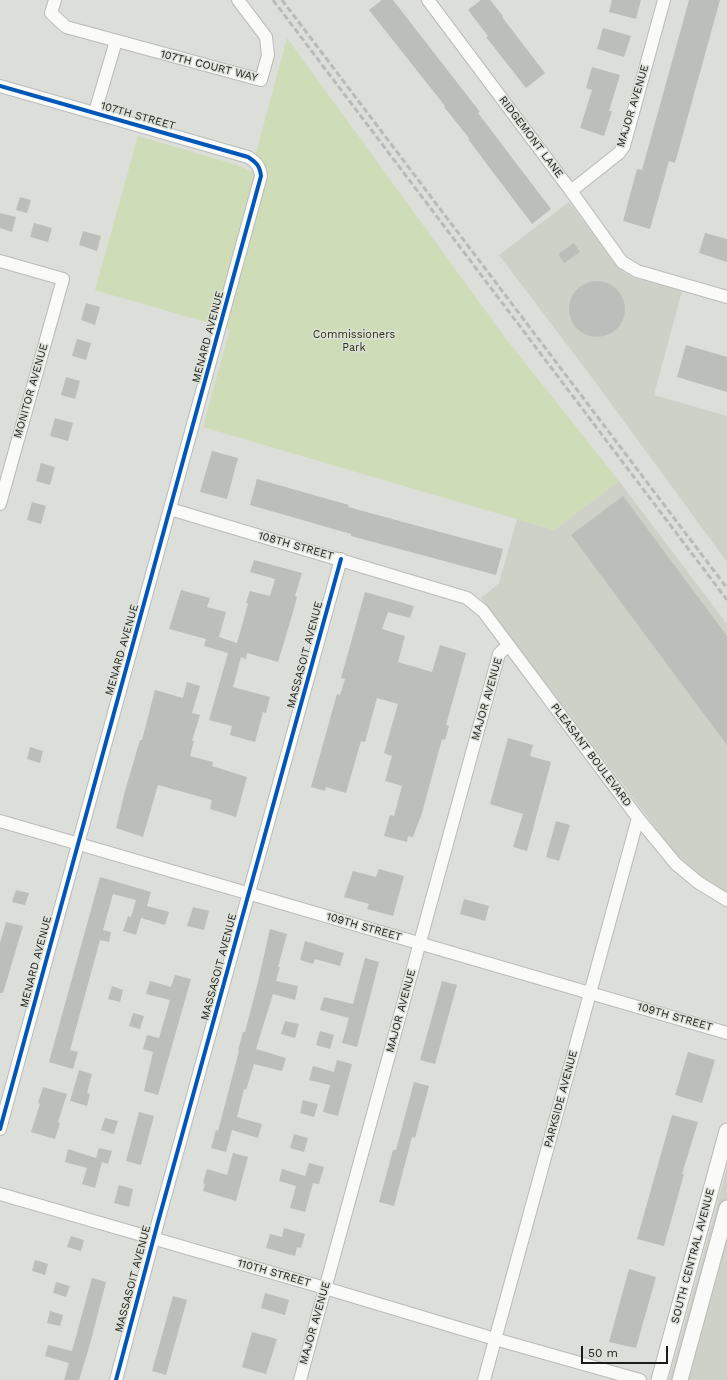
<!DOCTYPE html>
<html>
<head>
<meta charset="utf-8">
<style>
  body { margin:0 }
  #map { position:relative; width:727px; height:1380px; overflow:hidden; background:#dcded9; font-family:"Work Sans",sans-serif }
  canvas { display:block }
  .scale { position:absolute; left:581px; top:1346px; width:87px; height:18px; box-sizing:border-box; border:2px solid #1b1c19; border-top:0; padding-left:5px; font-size:12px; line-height:14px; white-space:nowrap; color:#1b1c19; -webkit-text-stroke:3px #dce0d7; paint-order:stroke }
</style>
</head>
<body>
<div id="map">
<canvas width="727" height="1380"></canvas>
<div class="scale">50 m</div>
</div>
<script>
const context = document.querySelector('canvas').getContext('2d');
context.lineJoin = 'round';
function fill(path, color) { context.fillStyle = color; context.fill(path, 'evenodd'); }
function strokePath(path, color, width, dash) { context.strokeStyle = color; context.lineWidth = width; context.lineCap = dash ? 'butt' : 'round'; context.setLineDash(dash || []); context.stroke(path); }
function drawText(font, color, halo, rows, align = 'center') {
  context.font = font + ' "Work Sans",sans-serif'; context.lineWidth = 3; context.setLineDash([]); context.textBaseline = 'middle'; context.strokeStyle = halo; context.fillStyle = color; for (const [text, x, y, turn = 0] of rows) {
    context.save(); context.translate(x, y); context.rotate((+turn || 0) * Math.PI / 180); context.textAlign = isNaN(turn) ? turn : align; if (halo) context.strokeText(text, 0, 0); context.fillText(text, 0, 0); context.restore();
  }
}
fill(new Path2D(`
  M569,202L614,262L622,271L634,278L682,291L654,395L727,416V562L593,379L499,255Z
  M619,481L727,624V893L709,884L691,870L678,857L481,598L499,583L517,519L554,530Z
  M727,1168V1380H669L699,1270Z`), '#ced1c8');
fill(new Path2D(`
  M287,38L506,339L619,481L554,530L203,427L230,329L95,290L138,136L240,166L251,172Z`), '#cedcb7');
fill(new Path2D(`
  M382,0H393L480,112L478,113L551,209L532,224L468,139L469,138L444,107L445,106L369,10Z
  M481,0H490L503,16L502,17L545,73L526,88L486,37L488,36L468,10Z
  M612,0H641L636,19L609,12Z
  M689,0H720L675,163L669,161L650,229L623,221L637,169L642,170Z
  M603,28L631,36L624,57L597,49Z
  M592,67L620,75L609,111H612L604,136L580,128L592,90L586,88Z
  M20,197L31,200L27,213L16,210Z
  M0,213L16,217L12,232L0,228Z
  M34,223L52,228L48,242L30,237Z
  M83,231L101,236L97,251L79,245Z
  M705,233L727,239V262L699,253Z
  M574,243L580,252L564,263L558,254Z
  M569 309a28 28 0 1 1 56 0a28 28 0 1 1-56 0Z
  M86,303L100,307L95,325L81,320Z
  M77,339L91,343L86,360L72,356Z
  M686,345L727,357V392L677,377Z
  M66,377L80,381L75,399L61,395Z
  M55,418L73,423L68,441L50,436Z
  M212,451L238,458L227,499L200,492Z
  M41,463L55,467L50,485L36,481Z
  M257,479L349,505L348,507L503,549L496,575L351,536V534L250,505Z
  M623,496L727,636V745L571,535Z
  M32,502L46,506L41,524L27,520Z
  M254,560L302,573L295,596L297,597L291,619L278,662L247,653L246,659L241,657L233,687L270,697L266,713L263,712L255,742L230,735L232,726L209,720L228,653L204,646L206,639L169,629L181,590L210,598L207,607L226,612L219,637L237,643L248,604L246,603L250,591L270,596L275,579L250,572Z
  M365,592L414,606L410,618L388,612L382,629L405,636L398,662L432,672L440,645L466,653L446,725L449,726L445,740L442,739L422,813L413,837L408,836L407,842L384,836L390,815L394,816L402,786L385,781L392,756L384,753L398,704L377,698L365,742L361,741L346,793L326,787L325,791L311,787L337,694L340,695L345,679L341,678Z
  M187,682L200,686L192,713L200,715L192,741H194L190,756L213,762L212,766L247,777L236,817L210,809L212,800L158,785L143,837L116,828L125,791L140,740H142L155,690L183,698Z
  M508,738L533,745L530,756L551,762L527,851L513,847L523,814L490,804Z
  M30,747L43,751L40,763L27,759Z
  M556,821L570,825L559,861L546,857Z
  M379,869L404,876L393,916L367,909L369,904L344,897L353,871L376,877Z
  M100,877L151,892L147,906L169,912L165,925L141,918L136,935L123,931L128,916L131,917L136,900L113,894L103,930L111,932L109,942L100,940L70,1050L78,1052L73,1069L49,1062Z
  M16,890L29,893L25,905L12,902Z
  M464,899L489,906L485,921L460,914Z
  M193,907L209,911L204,930L187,926Z
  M6,922L23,926L3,993H0V943Z
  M270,929L287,934L278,967H280L276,981L298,986L295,1000L273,994L256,1049L286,1058L282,1071L254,1064L246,1090L244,1089L237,1117L262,1124L258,1138L232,1130L226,1152L211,1148L216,1130L218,1131L239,1051L238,1050L243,1032H245L258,982Z
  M305,941L344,953L340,966L315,959L313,964L300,960Z
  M365,958L379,962L357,1047L342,1043L349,1018L320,1010L324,997L353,1004Z
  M175,975L191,979L158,1095L144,1091L153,1052L143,1049L147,1035L159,1038L170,1000L146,994L150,981L171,987Z
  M442,981L457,985L435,1064L420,1060Z
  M112,986L123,990L120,1002L108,999Z
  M133,1013L144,1016L140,1029L129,1026Z
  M285,1021L299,1024L295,1038L281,1034Z
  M320,1031L334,1035L330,1049L316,1045Z
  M688,1052L715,1060L702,1103L675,1095Z
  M337,1060L352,1064L338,1116L323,1112L330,1085L309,1080L313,1066L334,1072Z
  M79,1070L92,1074L87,1093L90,1094L87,1106L70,1101Z
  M414,1082L429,1086L415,1138L412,1137L394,1206L379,1202L393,1150H396Z
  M43,1087L67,1094L58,1122L60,1123L55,1139L31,1132L40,1104L38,1103Z
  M303,1100L318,1104L314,1117L300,1113Z
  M139,1112L154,1116L141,1165L126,1161Z
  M672,1115L698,1122L682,1174H684L664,1246L637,1239Z
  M105,1118L118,1121L114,1134L101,1130Z
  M294,1134L308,1138L304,1152L290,1148Z
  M99,1148L112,1151L108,1164L102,1162L95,1188L82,1184L87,1168L65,1162L68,1149L96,1158Z
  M233,1153L248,1157L236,1201L203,1191L205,1184L203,1183L207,1169L227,1175Z
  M309,1163L324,1167L319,1184L313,1183L305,1212L290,1208L296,1186L279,1181L282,1169L305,1176Z
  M119,1185L133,1189L129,1207L114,1203Z
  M284,1228L305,1234L301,1248L297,1247L295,1256L266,1248L270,1234L282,1237Z
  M71,1236L84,1240L81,1251L67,1247Z
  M35,1260L48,1264L45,1275L32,1271Z
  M629,1269L656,1277L636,1348L609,1342Z
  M92,1278L106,1282L90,1344L79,1380H64L69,1363L45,1356L48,1345L72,1351Z
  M56,1282L70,1286L66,1297L53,1293Z
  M265,1293L289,1300L285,1315L261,1308Z
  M173,1296L187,1300L166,1375L152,1371Z
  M50,1311L63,1315L60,1326L47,1323Z
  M252,1332L277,1339L266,1374L242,1367Z`), '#bcbeba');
const minor = new Path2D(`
  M55,0L51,13L66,27L261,80L268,55L266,37L238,0
  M428,0L571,191L622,262L637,271L727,297
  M0,86L248,157C256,162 260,166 261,176L0,1129
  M95,112L116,41
  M571,191L619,153L624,146L664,0
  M0,261L63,279L0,504
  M170,509L467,598L483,611L638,818L676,864L699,883L727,900
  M0,821L727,1033
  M0,1194L325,1288L495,1339L640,1380
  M116,1380L158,1222L341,559
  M300,1380L499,654L508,645
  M484,1380L638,818`);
const tertiary = new Path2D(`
  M659,1380L727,1131
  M680,1380L727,1208`);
strokePath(minor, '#b9bbb7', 14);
strokePath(tertiary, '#b9bbb7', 17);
strokePath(minor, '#fafaf9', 12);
strokePath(tertiary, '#fafaf9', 15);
strokePath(new Path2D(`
  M273,0L727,600
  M282,0L727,588`), '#bababa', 3, [6, 3]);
strokePath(new Path2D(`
  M0,86L248,157C256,162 260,166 261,176L0,1129
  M116,1380L158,1222L341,559`), '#0057b8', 4);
drawText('11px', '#1b1c19', '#dce0d7', [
  ["107TH COURT WAY",209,66,14],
  ["MAJOR AVENUE",633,106,-73],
  ["107TH STREET",138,116,16],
  ["RIDGEMONT LANE",531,137,53],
  ["MENARD AVENUE",208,337,-75],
  ["MONITOR AVENUE",31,391,-74],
  ["108TH STREET",296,546,16],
  ["MENARD AVENUE",122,650,-74],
  ["MASSASOIT AVENUE",305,655,-75],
  ["MAJOR AVENUE",487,699,-74],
  ["PLEASANT BOULEVARD",591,755,53],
  ["109TH STREET",364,927,16],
  ["MENARD AVENUE",36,962,-75],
  ["MASSASOIT AVENUE",219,967,-75],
  ["MAJOR AVENUE",401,1011,-75],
  ["109TH STREET",675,1017,16],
  ["PARKSIDE AVENUE",561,1099,-75],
  ["SOUTH CENTRAL AVENUE",693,1256,-75],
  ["110TH STREET",274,1273,16],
  ["MASSASOIT AVENUE",133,1279,-75],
  ["MAJOR AVENUE",315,1323,-74]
]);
drawText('11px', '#273210', '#dce0d7', [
  ["Commissioners",354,335],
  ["Park",354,348]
]);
</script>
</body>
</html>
